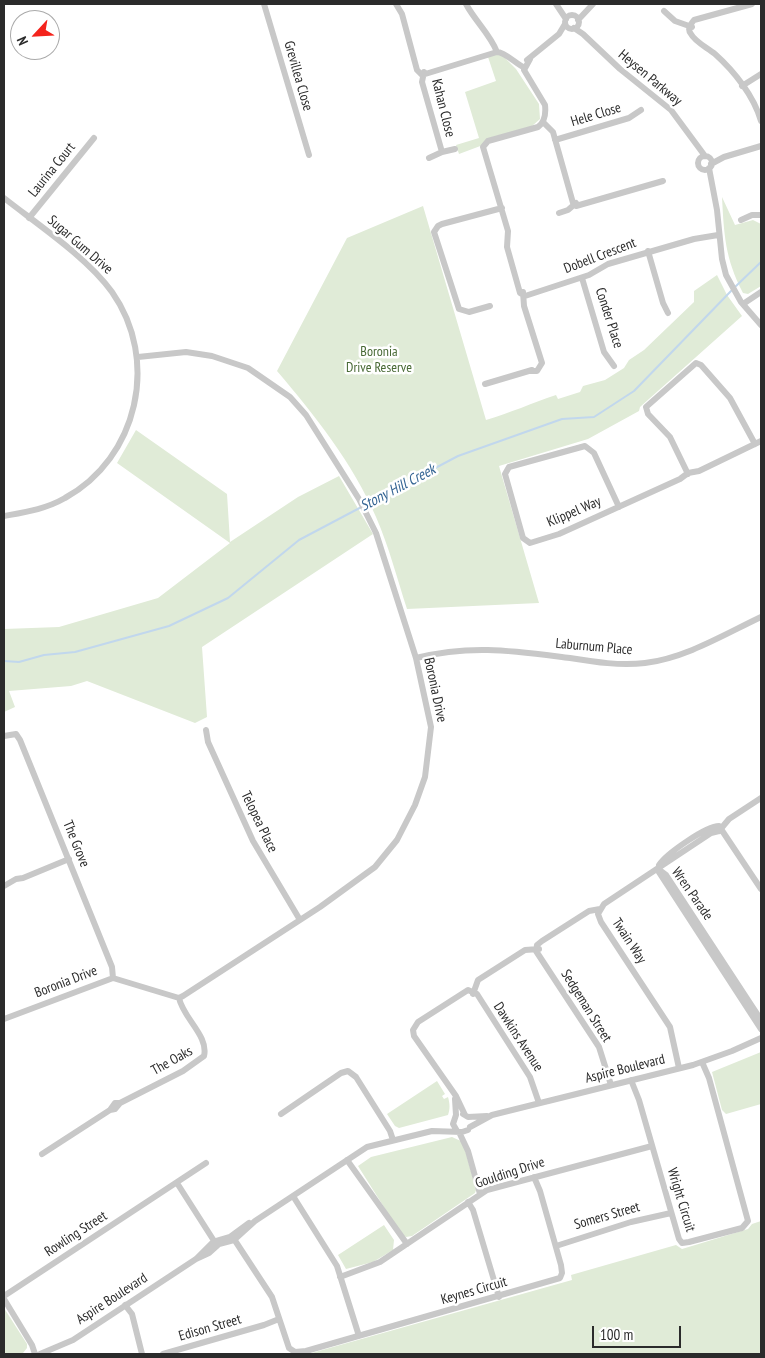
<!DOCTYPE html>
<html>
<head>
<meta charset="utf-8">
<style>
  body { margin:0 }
  #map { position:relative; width:765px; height:1358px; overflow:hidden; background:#fff; font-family:"PT Sans Narrow",sans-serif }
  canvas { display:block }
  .frame { position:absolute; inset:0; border:5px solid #2b2b2b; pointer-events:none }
  .north { position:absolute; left:10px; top:10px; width:50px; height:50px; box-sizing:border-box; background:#fff; border:1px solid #aaa; border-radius:50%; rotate:245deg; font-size:14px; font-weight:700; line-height:20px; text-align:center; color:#2b2b2b }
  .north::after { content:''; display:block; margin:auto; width:18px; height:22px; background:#f4231c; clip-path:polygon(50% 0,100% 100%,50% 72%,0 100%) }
  .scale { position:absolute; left:592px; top:1326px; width:89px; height:22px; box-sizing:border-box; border:2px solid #2b2b2b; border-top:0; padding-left:6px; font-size:15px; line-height:18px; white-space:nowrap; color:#2b2b2b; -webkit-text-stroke:4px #fff; paint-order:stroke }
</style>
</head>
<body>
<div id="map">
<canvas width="765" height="1358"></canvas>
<div class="frame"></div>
<div class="north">N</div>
<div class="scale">100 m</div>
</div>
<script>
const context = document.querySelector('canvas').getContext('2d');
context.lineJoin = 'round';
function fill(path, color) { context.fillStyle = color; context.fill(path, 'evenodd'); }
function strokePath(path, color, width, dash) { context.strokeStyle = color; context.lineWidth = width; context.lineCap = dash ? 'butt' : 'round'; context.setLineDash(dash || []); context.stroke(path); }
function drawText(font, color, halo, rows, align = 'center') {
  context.font = font + ' "PT Sans Narrow",sans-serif'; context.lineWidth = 5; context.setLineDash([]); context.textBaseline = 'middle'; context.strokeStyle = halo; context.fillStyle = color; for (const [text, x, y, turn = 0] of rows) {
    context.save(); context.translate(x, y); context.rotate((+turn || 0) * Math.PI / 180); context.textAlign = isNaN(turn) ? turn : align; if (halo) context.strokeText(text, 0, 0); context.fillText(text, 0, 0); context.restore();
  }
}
fill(new Path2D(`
  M500,53L516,69L539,104L540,119L531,127L459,154L456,145L479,138L465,92L496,81L488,57Z
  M722,197L735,225L753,220L761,224V286L748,294L743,293C725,258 724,235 722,197Z
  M423,206L486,420C510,413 532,403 556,395L558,399L580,392L583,386L605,380L624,368L629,360L644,350L694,302V291L717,275L727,295L742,316L640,407L639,411L588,439L499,466L539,603L407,609C397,578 389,547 376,517C352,462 316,417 277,371L347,238Z
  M136,430L227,494L230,542L298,497L339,476L373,534L202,647L207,717L195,723L87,681L71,686L9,691L15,707L4,712V629L59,627L158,598L230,543L117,463Z
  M761,1052V1104L726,1114L722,1110L712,1072Z
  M437,1081L445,1094L442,1096L444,1099L448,1097C450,1104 450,1109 448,1115L399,1128L395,1126L387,1114Z
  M452,1137L463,1142L476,1190L475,1193L412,1236L406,1237L401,1234L358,1166L371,1157Z
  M761,1221V1354H308L572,1280L571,1275L676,1245L682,1249L748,1229L752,1224Z
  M384,1225L394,1240L393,1250L373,1262L346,1269L338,1255Z
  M4,1308L27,1344V1348L23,1353H4Z`), '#e0ebd7');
strokePath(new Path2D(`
  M735,287L761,262
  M4,661L19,662L44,655L75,652L169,626L228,598L299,540L458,456L562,419L594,417L634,391L732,290`), '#c1d7ed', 2);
strokePath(new Path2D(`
  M264,4L309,155
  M396,4L402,14L417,70L422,75L497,52C505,52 516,64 525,68
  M466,4C475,21 490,34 497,52
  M556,4L566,19
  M752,4L694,20C690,25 687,29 691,34C695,42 708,48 715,54C734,71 754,96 761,121
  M664,11L675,21L692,27
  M565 22a7 7 0 1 1 14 0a7 7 0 1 1-14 0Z
  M578,20L593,4
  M574,28L583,34L620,69L671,110L705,156
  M530,59L524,70L545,105C546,114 545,122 538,127L488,141L483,147L508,231L507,247L520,293L525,296L589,275L608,264L694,239L718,235
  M527,60L559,34L565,24
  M424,72L422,82L442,152
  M742,86L761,74
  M543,122L553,132L573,203L576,206L663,181
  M555,140L629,118L641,110
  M698 163a7 7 0 1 1 14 0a7 7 0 1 1-14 0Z
  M429,158L442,152L455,149
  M711,164L724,157L761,146
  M709,168L717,210L722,259L726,275L741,302L761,325
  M4,198C37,224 88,258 112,292C160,360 138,458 65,498C46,509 26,512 4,516
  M559,213L568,210L576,203
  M29,218L94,138
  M741,220L752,215H761
  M648,251L663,303L668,313
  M582,278L604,352L614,366
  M523,292L524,306L542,363L537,371H529
  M743,304L761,292
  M490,306L469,312L459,309L434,232L438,226L442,224L502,208
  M485,384L532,370
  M688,474L670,437L648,414L646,407L696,363L701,365L730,398L755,444
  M619,507L594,453L585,446L509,467L505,474L523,538L530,543L559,534L680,479L688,473L699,471L761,441
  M416,658C472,644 514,651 570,658C595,662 620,666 645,663C686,658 725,634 761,617
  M206,730L208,742L253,841L300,920
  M4,736L16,734L20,740L112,967L113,978
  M719,831L729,819L761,798
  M659,865C666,854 706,826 719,826L761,889
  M657,869L761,1029
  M658,869L666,875L761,1020
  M4,886L16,879L23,878L69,859
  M600,909L589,911L542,941L537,945L536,951L599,1047L611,1085
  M473,994L478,980L525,950L539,949
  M4,1019L113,978L179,998L183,996L320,907L375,867L397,840L415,805L425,777L431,727L416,658L376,533L359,499L306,415L290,397L248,368L212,356L186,352L138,357
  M679,1068L670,1027L601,922L598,914L604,904L711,833L719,831
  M631,1080L639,1100L679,1239L682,1243L689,1242L742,1228L748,1221L709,1078L702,1062
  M455,1099L456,1115L453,1124L457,1131
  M110,1110L115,1103H120L183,1071L204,1056C209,1036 183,1018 179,998
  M281,1114L341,1073L348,1071L356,1077L390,1131L393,1140
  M463,1114L468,1117L487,1116
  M465,1115L456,1096L414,1036L413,1030L418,1022L468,990L477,994L530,1077L539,1103
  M470,1127L492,1115L693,1065L732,1051L761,1038
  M459,1132L468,1151L480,1194
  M42,1154L110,1110L115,1109L120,1103
  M347,1160L407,1244
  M177,1183L216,1244
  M293,1196L337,1266L359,1336
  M468,1202L473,1210L499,1297
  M232,1236L272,1297L289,1348L295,1352L306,1351L560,1278L562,1273L561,1265L540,1191L534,1177
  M556,1246L631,1222L671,1213
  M196,1259L209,1253L219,1244L234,1240L255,1221L367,1147L432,1131L462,1132L468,1130
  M340,1277L380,1262L487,1190L652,1146
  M4,1296L206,1163
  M4,1299L32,1345L35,1354
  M125,1305L132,1314L142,1354
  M40,1354L73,1340L196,1259L213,1242L230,1237L249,1223
  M163,1354L264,1325L279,1319`), '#c8c8c8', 6);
drawText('14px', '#2b2b2b', '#fff', [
  ["Grevillea Close",298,76,74],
  ["Heysen Parkway",650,78,40],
  ["Kahan Close",443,108,76],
  ["Hele Close",596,115,-17],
  ["Laurina Court",52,170,-51],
  ["Sugar Gum Drive",80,245,41],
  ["Dobell Crescent",600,256,-21],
  ["Conder Place",609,318,72],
  ["Klippel Way",574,512,-23],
  ["Laburnum Place",594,647,5],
  ["Boronia Drive",435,690,78],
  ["Telopea Place",259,822,64],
  ["The Grove",76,844,68],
  ["Wren Parade",692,894,55],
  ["Twain Way",629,941,57],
  ["Boronia Drive",66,982,-21],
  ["Sedgeman Street",586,1006,58],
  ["Dawkins Avenue",518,1037,57],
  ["The Oaks",172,1061,-29],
  ["Aspire Boulevard",625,1069,-14],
  ["Goulding Drive",510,1173,-18],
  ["Wright Circuit",681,1200,73],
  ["Somers Street",607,1216,-16],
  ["Rowling Street",76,1234,-33],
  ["Keynes Circuit",474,1291,-16],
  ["Aspire Boulevard",112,1299,-33],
  ["Edison Street",210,1328,-16]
]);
drawText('14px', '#496a36', '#fff', [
  ["Boronia",379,352],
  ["Drive Reserve",379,368]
]);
drawText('italic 15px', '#346493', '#fff', [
  ["Stony Hill Creek",398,488,-28]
]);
</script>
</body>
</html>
